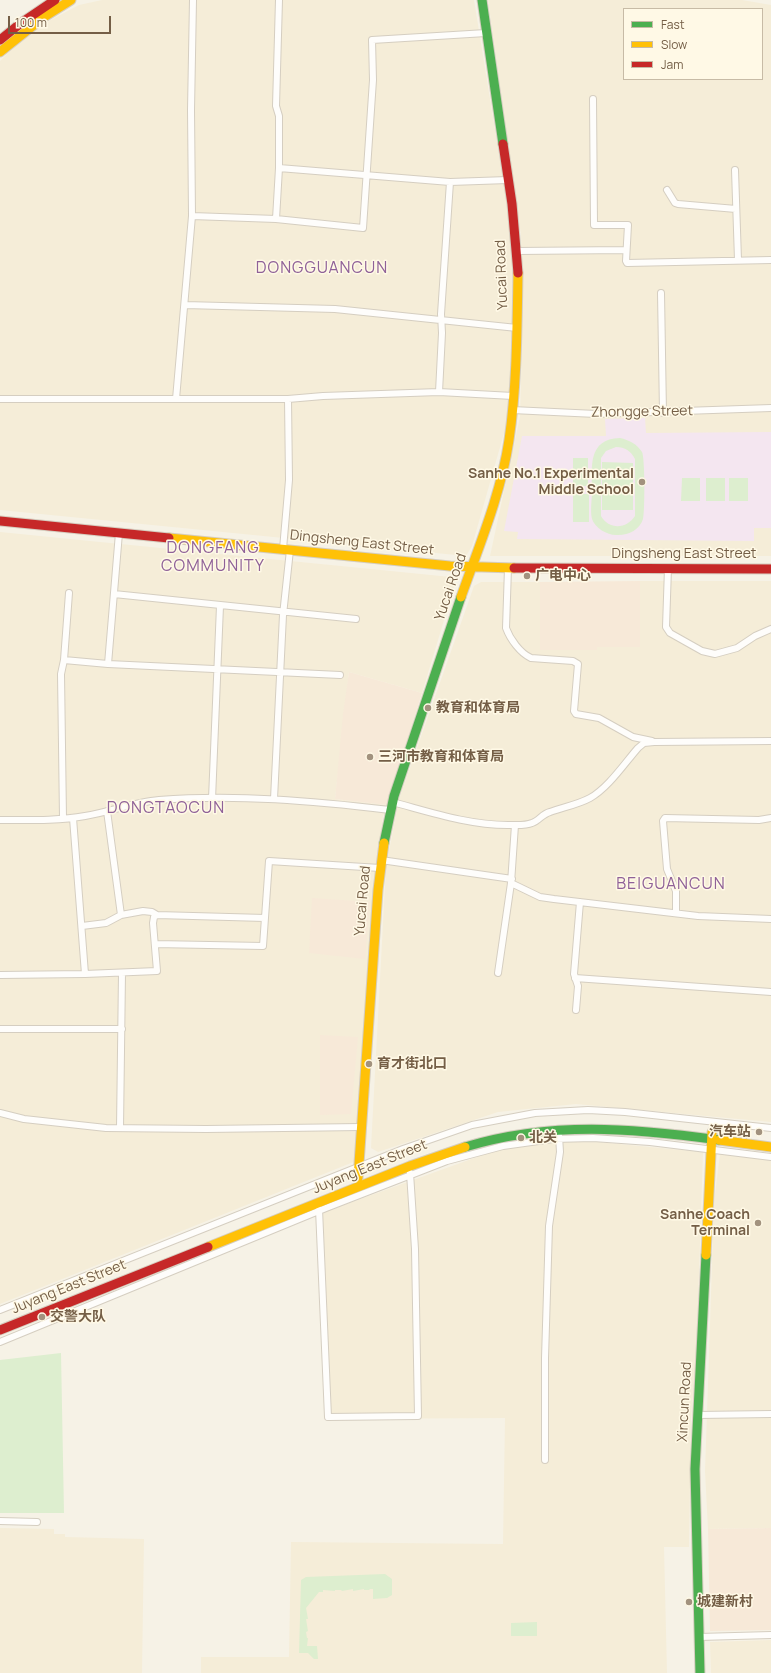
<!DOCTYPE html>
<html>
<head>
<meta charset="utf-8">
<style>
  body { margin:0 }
  #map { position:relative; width:771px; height:1673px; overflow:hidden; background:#f6f2e6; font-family:Manrope,sans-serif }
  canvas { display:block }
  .legend { position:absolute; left:623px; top:8px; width:140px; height:72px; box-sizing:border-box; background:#fff9e6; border:1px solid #c7bba6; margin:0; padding:5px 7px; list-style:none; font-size:12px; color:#745e46 }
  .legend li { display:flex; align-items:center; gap:8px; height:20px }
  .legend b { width:20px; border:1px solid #c7bba6 }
  .scale { position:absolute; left:8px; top:16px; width:103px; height:18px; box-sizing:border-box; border:2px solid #745e46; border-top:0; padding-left:5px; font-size:12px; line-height:14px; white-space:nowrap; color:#745e46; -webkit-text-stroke:3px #fff9e6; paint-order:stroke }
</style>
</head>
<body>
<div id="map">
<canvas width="771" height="1673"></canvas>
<ul class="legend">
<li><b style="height:5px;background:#4caf50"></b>Fast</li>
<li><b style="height:5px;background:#ffc107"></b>Slow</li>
<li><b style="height:5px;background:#c62828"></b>Jam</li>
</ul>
<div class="scale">100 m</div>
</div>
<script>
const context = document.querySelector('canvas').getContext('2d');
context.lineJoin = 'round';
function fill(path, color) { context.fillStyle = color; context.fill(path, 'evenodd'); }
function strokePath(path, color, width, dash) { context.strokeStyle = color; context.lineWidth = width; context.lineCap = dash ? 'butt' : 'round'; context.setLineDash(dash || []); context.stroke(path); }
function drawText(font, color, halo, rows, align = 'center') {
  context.font = font + ' Manrope,"Noto Sans SC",sans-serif'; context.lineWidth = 3; context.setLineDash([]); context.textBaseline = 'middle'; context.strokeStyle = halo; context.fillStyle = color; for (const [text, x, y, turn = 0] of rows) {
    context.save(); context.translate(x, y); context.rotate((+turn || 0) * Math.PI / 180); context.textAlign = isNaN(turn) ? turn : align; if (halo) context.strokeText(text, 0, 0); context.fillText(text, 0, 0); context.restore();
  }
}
fill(new Path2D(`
  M102,0H474L512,235L513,297L508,419L472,546L466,556L0,510V61L30,31L79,5Z
  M488,0H742L771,5V556H490L520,417L523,305L521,235ZM624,9H762V79H624Z
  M0,532L451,577L455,584L422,693L349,672L335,799L387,805L383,817L377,861L356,1161L0,1304Z
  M640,581H771V1122L576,1104L498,1112L378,1152L371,1148L386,867L399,799L474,586L481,582H540V650H597V647H640Z
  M577,1140L703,1152L696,1363L691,1418L689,1547H664L667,1673H201V1657H289L291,1542L503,1544L505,1418L325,1419L316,1215L502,1148Z
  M720,1154L771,1160V1528L708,1529L705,1471L709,1355L714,1202Z
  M0,1528L54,1529V1534H65V1537L144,1539L142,1673H0Z
  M771,1640V1673H711L710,1642Z`), '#f5edd8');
fill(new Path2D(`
  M640,581V647H597V650H540V582Z
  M349,672L422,693L387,805L335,799L343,714Z
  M312,898L370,902L365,959L309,953Z
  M320,1035L358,1037L351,1114L320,1115Z
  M771,1528V1630L710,1631L708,1529Z`), '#f7e9d8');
fill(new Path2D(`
  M645,418L646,433L771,432V528H754V541L517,539L518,532L504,531L522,436H606L605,419Z`), '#f4e6f0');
fill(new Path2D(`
  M620,438C629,440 637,444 642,452C645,457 645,513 643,519C640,530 627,536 616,535C607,535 595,528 592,519C590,511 592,499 592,491C592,468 587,439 620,438ZM616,447C625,447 631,451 635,459V516C627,529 609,530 601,516V458L606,451Z
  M573,458H588V486H573Z
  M602,462L633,463V510H602Z
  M682,478H700V501H681Z
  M706,478H725V501H706Z
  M729,478H748V501H729Z
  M573,494H589V522H573Z
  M61,1353L64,1513H0V1360Z
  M385,1574L392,1579V1595L387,1598L373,1599V1589H370L369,1590H364V1589L353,1591V1589L342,1591L341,1590H335V1591L323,1590V1592H319L306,1608L308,1619H306L308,1631L306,1632L307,1638H308L307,1646H317L318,1659H314L308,1653H299L301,1580L306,1577Z
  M537,1622V1636H511V1623Z`), '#ddeecf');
const street = new Path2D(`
  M593,99L594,225H628L626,261L627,263L771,260
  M279,168L450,182L508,180
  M735,170L738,260
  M667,190L675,203L678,204L736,209
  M192,216L276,219L363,228L373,80L372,40L486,33
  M276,219L279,168V116L276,106L279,0
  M517,251L626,250
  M661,293L663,413
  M185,305L335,309L517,328
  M439,392L442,333L441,314L450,182
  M0,399H288L323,396L439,392L513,396
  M176,399L192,216L191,110L193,0
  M512,410L596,414L771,408
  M283,549L289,480L288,399
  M508,568L506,628C510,639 520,653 531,658L573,661L578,664L574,711L576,714L599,718L633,737L652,741
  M668,568L666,627L670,633L702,651L715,654L737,648L755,636L771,629
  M114,594L356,619
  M64,660L108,664L340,675
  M108,664L119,533
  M212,799L220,606
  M274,799L283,615L290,550
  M392,802C430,812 468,825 508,825C516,825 525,826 532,823C539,821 542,814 550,812C563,807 577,805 590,798C608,788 624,764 638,748L644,743L654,742L771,741
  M107,811L121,915
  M63,818L61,674L64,660L69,593
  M73,818L85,974
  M0,820C28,820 58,821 85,816C110,812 134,802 159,800C237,794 314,801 390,810
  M381,860L512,879
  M511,883L540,897L554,899L698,916L771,919
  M676,913V891L667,869L663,821L665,818L759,820L771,818
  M82,926L106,923L121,915L143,911L152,912L157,915
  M155,944L263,946L269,861L380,868
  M498,973L511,883L515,825
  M0,975L85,974L157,971L153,923L154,917L157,915L265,918
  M575,978L771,992
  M576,1010L578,986L574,974L580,902
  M0,1029H122
  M0,1113L24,1119L106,1128L206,1129L361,1127
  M120,1128L122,973
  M319,1209L328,1417L418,1416L415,1249L410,1173
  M0,1310L403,1149L472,1125L535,1113L588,1110L625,1112L771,1128
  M0,1342L326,1208L447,1161L503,1146L553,1139L593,1138L650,1142L771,1157
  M698,1415L771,1414
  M545,1460V1358L549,1226L560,1152L559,1136
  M0,1521L37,1522
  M699,1637L771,1635`);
const fast = new Path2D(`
  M482,0L503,144
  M384,843L394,796L461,597
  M465,1147C551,1121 632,1128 719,1140
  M700,1673L695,1469L706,1255`);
const slow = new Path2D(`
  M0,52L44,17L71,0
  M169,538L450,566L514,568
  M461,597C479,546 501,494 509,440C517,386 517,327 518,273
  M719,1140L771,1147
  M358,1178L378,890L384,843
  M208,1247L410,1166L465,1147
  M706,1255L712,1132`);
const jam = new Path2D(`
  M0,40L21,23L55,0
  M503,144L512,204L518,273
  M0,521L169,538
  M514,568L771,569
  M0,1330L208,1247`);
strokePath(street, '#d5cec1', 8);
strokePath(fast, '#d5cdbf', 11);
strokePath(slow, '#d5cdbf', 11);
strokePath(jam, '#d5cdbf', 11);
strokePath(street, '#fefdfb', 6);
strokePath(fast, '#4caf50', 9);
strokePath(slow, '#ffc107', 9);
strokePath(jam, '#c62828', 9);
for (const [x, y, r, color] of [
  [642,482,4,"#a2927e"],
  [527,576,4,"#a2927e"],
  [428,708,4,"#a2927e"],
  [370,757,4,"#a2927e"],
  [369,1064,4,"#a2927e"],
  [759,1132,4,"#a2927e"],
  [521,1138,4,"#a2927e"],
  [758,1223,4,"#a2927e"],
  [42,1317,4,"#a2927e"],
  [689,1602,4,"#a2927e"]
]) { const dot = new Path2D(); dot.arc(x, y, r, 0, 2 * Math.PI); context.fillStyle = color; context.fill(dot); strokePath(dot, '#fff9e6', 1.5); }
drawText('14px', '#745e46', '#fff9e6', [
  ["Yucai Road",502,275,-92],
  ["Zhongge Street",642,412,-1],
  ["Dingsheng East Street",362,543,6],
  ["Dingsheng East Street",684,554],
  ["Yucai Road",451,587,-71],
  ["Yucai Road",363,901,-85],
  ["Juyang East Street",370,1167,-22],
  ["Juyang East Street",69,1287,-22],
  ["Xincun Road",685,1402,-87]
]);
drawText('bold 14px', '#745e46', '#fff9e6', [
  ["Sanhe No.1 Experimental",634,474,"right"],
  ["Middle School",634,490,"right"],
  ["广电中心",535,576],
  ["教育和体育局",436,708],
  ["三河市教育和体育局",378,757],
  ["育才街北口",377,1064],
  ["汽车站",751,1132,"right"],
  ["北关",529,1138],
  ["Sanhe Coach",750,1215,"right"],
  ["Terminal",750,1231,"right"],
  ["交警大队",50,1317],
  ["城建新村",697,1602]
], 'left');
context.letterSpacing = '1px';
drawText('16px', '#8f6198', '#fff9e6', [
  ["DONGGUANCUN",322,269],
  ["DONGFANG",213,549],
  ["COMMUNITY",213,567],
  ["DONGTAOCUN",166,809],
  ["BEIGUANCUN",671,885]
]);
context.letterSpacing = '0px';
</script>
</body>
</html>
